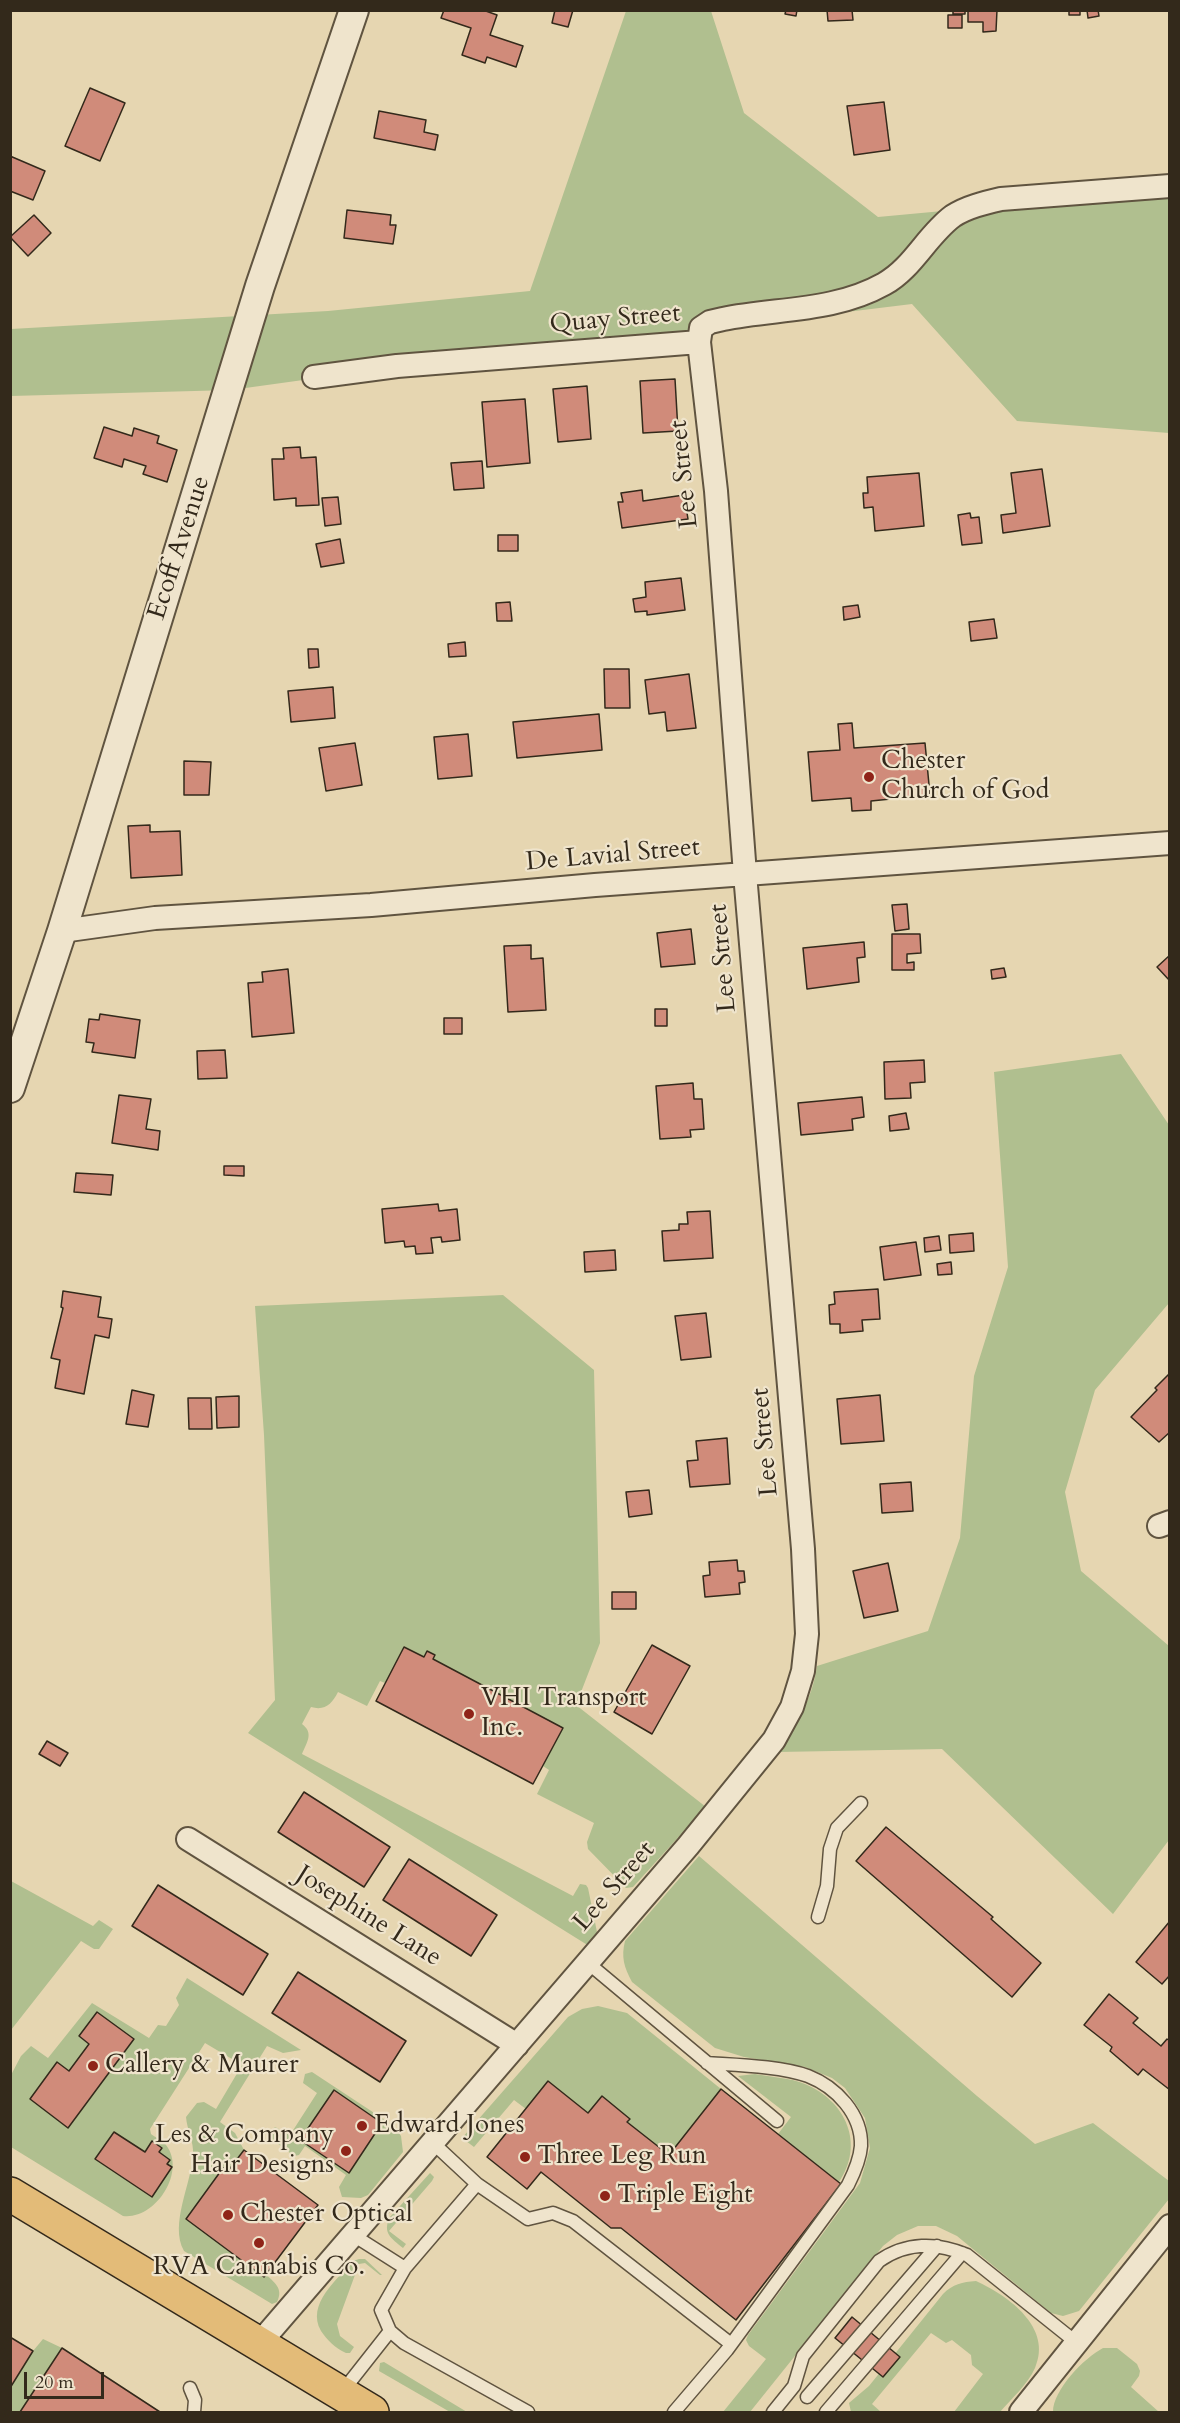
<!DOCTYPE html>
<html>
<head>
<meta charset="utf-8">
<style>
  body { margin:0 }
  #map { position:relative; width:1180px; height:2423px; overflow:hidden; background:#e6d6b1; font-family:Cardo,serif }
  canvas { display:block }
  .frame { position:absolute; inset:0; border:12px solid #33291b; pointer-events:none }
  .scale { position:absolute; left:24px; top:2372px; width:80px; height:27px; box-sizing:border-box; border:3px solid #33291b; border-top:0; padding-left:8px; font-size:18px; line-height:21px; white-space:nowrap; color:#33291b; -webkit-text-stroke:4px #efe4cc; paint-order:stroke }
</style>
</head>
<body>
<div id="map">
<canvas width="1180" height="2423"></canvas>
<div class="frame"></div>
<div class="scale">20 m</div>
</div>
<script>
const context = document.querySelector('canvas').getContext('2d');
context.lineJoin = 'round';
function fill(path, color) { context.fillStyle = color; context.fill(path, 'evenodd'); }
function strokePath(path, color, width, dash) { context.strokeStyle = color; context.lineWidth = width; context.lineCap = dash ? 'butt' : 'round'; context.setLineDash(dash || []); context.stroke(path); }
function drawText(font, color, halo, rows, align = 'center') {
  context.font = font + ' Cardo,serif'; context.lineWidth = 4.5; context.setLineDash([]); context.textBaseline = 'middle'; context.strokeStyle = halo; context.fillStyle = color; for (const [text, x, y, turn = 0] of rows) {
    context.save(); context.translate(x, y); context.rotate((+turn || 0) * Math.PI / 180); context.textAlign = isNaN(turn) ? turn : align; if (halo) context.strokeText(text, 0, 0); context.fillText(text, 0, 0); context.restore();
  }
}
fill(new Path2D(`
  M626,11H711L744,113L878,217L1169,190V433L1017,421L912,304L397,367L231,390L11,396V329L328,311L530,291Z
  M1121,1054L1169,1125V1303L1095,1390L1065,1492L1081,1571L1169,1646V1840L1113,1914L942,1749L778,1752C796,1723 812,1701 817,1666L928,1631L960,1538L974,1376L1008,1267L994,1072Z
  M503,1295L594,1370L600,1643L576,1705L706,1807L633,1887L626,1888L588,1849L587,1842L594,1823L537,1794L549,1770L543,1766L563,1728L423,1666L388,1678L385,1683L380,1681L367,1706L338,1692C332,1704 325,1711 311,1707L302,1724C314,1733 307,1742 302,1754L573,1896L580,1884L586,1885L588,1888L597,1932L596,1937L589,1946L248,1733L275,1700L264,1435L255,1306Z
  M699,1856L977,2096L1035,2144L1093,2123L1169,2181V2199L1079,2311L1063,2316L1051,2313L957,2236L936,2226H918L897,2235L883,2246L750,2412H723L766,2359L749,2346L746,2340L748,2335L860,2183L870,2148L865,2118L845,2088L832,2078L805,2067L744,2057L715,2048L632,1982C624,1967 621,1957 625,1941Z
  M11,1881L93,1926L99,1920L113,1929L99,1949H94L81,1941L11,2030Z
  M187,1978L301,2050L283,2053L267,2046L220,2122L235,2133L244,2150L264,2273C274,2282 284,2288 277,2302L272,2304L184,2251C169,2224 192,2183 193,2154C194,2142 187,2130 186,2117L197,2103L204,2102L216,2109L242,2065L205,2043L150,2129L151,2134C155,2137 163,2141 166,2145C187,2172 155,2220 123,2216L11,2147V2075L21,2056L31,2046L48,2058L92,2003L149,2038L158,2025L166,2026L179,2005L176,1998Z
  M598,2006L627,2013L721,2089L677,2173L593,2136L548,2081L526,2109L514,2100L474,2147L462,2138L568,2017L582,2009Z
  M312,2072L394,2126L401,2136L403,2152L368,2195L361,2198L342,2197L339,2187L346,2175L305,2146L299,2155L294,2156L269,2137V2133L275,2127L290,2135L317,2093L303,2083L305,2074Z
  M755,2074C771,2077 791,2078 805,2084C846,2101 865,2144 839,2182L778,2134L791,2117L738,2076Z
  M430,2173L434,2177L432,2181L389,2231L406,2244L403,2248C391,2238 382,2233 390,2217Z
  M359,2259H365L382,2275H380L365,2263L359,2264L337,2324L340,2336L354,2347L350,2353H346C335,2348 327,2340 321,2331C306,2304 337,2280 353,2261Z
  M976,2281C1009,2296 1053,2328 1035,2368C1028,2384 1011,2399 1000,2412H954L983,2374L972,2365L971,2355L952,2340L946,2343L931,2333L872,2404L881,2412H851L849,2403L869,2386L943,2294C953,2284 962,2282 976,2281Z
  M43,2339L62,2348L20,2412H11L10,2388L33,2351Z
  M1103,2348H1117L1137,2364L1140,2371L1139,2376L1131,2387L1159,2412H1053C1053,2390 1084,2358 1103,2348Z
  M384,2362L467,2412H468H450L379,2371L380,2363Z`), '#b0bf8f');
const building = new Path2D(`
  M444,10H483L497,15L490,35L523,46L516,67L487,57L485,63L462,55L471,28L441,18Z
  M555,10H573L568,27L552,23Z
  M786,10H797L796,16L785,14Z
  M827,10H852L853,20L828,21Z
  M953,10H965V14H953Z
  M968,10H997L996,31L983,32V22H968Z
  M1069,10H1080V15H1069Z
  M1087,10H1098L1099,16L1088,18Z
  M948,15H962V28H948Z
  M90,88L125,103L100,161L65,146Z
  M884,102L890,150L854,155L847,106Z
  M379,111L426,120L424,132L438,135L435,150L374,138Z
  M10,156L45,171L33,200L10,191Z
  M347,210L391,215L390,225H396L393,244L344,238Z
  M34,215L51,233L28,256L10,237Z
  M675,379L678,431L643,433L640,381Z
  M587,386L591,439L558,442L553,389Z
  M525,399L530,463L487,467L482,402Z
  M104,427L132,436L134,428L159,436L157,443L177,450L167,482L143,474L146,466L124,459L122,467L94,458Z
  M300,447L301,458L316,457L319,505L296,506V498L274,500L272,459H284L283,448Z
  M482,461L484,488L454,490L451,463Z
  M1042,469L1050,526L1003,533L1001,515L1016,513L1011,473Z
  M919,473L924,526L875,531L873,507L864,508L863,493H868L867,477Z
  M642,490L643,501L684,495L688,519L622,528L618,502H623L621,493Z
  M338,497L341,524L325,526L322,498Z
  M970,513L971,518L979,517L982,543L962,545L958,515Z
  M498,535H518V551H498Z
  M340,539L344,563L321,567L316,544Z
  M681,578L685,610L647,615V611L635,612L633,599L646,597L645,582Z
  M510,602L512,621H497L496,603Z
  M858,605L860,617L844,620L843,607Z
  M994,619L997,638L971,641L969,622Z
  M465,642L466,656L449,657L448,644Z
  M308,649H318L319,667L309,668Z
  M604,669H629L630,708H605Z
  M689,674L696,728L667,731L665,712L649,714L645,680Z
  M333,687L335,718L291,722L288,691Z
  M599,714L602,750L517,758L513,722Z
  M852,723L854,748L925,743L930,795L871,801V810L852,811L851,798L812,801L808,752L840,750L838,724Z
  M468,734L472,776L438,779L434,737Z
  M355,743L362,785L326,791L319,748Z
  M184,761L211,762L209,795H184Z
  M150,825V832L180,831L182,875L131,878L128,826Z
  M907,904L909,929L895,931L892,905Z
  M691,929L695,964L661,967L657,933Z
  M892,934H920L921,953L907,954V963L914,962V970H892Z
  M864,942L865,957L857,958L859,982L807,989L803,948Z
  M531,945V959L543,958L546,1010L508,1012L504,946Z
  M1170,955V981L1157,967Z
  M1004,968L1006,977L992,979L991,970Z
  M288,969L294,1033L252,1037L248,983L263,982L262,972Z
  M655,1009H667V1026H655Z
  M100,1014L140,1020L135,1058L92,1052L94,1043L86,1042L89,1019L99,1020Z
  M444,1018H462V1034H444Z
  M225,1050L227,1078L198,1079L197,1051Z
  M924,1060L925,1082L910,1083L911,1098L885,1099L884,1062Z
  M693,1083L694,1099H702L704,1129L690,1130L691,1137L660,1139L656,1086Z
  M119,1095L151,1099L146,1129L160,1131L158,1150L112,1143Z
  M862,1097L864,1117L852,1119L853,1130L801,1135L798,1103Z
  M906,1113L909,1129L890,1131L889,1116Z
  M224,1166H244V1176L224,1175Z
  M76,1173L113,1175L111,1195L74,1192Z
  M438,1204L439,1211L457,1209L460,1240L442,1242L441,1237L431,1238L433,1253L416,1254L415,1246L405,1247L404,1241L385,1243L382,1209Z
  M710,1211L713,1258L664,1261L662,1231L679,1230V1224H688L687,1212Z
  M973,1233L974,1251L950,1253L949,1235Z
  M939,1236L941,1250L925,1252L924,1238Z
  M916,1242L921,1275L884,1280L880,1247Z
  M615,1250L616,1270L585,1272L584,1252Z
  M951,1262L952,1274L938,1275L937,1264Z
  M878,1289L880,1319L862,1320L863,1331L840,1333V1324H830L829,1305L835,1304L834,1292Z
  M63,1291L101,1297L98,1317L112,1319L109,1338L95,1335L84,1394L55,1388L60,1360L51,1358L63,1308L61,1307Z
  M706,1313L711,1357L681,1360L675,1316Z
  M1170,1373V1432L1159,1442L1131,1417L1157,1390L1155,1388Z
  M132,1390L154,1395L148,1427L126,1424Z
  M880,1395L884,1441L841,1444L837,1399Z
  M239,1396V1427L217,1428L216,1397Z
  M188,1398H211L212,1429H189Z
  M727,1438L730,1484L690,1487L687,1461L698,1460L696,1441Z
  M911,1482L913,1511L882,1513L880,1484Z
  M649,1490L652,1514L629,1517L626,1492Z
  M737,1560L738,1571H744L745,1582L739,1583L740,1594L705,1597L703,1576L710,1575L709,1562Z
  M888,1563L898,1611L864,1618L853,1571Z
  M612,1592H636V1609H612Z
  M652,1645L690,1666L652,1734L614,1712Z
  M404,1647L424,1657L427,1651L435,1655L433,1659L563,1728L533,1784L376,1701Z
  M47,1741L68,1753L60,1766L39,1754Z
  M304,1792L390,1847L364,1887L278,1832Z
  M886,1827L993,1917L991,1919L1041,1963L1012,1997L856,1861Z
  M409,1859L497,1915L471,1956L383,1900Z
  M158,1885L268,1954L243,1995L132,1926Z
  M1170,1921V1975L1162,1984L1136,1962Z
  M298,1972L406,2041L380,2082L272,2013Z
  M1109,1994L1138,2018L1133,2023L1161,2046L1167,2039L1170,2041V2090L1143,2069L1138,2075L1110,2051L1112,2047L1084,2025Z
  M97,2012L134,2039L68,2128L30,2099L57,2062L69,2071L89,2044L79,2036Z
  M548,2081L588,2113L602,2096L630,2119L627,2122L669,2155L721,2089L841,2184L736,2320L621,2228H611L541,2172L527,2189L487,2157Z
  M334,2090L382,2123L349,2173L300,2140Z
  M114,2132L145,2152L152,2141L162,2148L159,2152L170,2160L167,2164L172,2167L152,2197L95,2159Z
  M244,2150L318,2205L264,2277L186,2219L223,2168L228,2171Z
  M852,2317L900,2357L883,2377L835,2338Z
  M10,2337L33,2351L10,2388Z
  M62,2348L160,2412H20Z`);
fill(building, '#d08b7a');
strokePath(building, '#33291b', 1.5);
const service = new Path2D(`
  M818,1917L827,1886L830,1849L837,1828L861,1803
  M588,1963L777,2121
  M433,2143L477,2184
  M353,2235L405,2268
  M190,2388L195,2400L194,2412
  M342,2392L390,2331
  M807,2397L937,2246
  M528,2412L404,2343L390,2331L381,2310L405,2268L477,2184L528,2219L553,2213L573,2221L731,2344
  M674,2412L727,2350L848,2185C854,2173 860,2160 861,2146C862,2114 836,2087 808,2076C781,2066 736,2065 707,2063
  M773,2412L794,2386L803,2356L879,2261C906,2242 937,2242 967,2255L1077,2343
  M826,2412L962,2253`);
const minor = new Path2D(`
  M314,377L397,366L699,342
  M62,931L155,918L371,905L595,885L1170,843
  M1159,1526L1170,1522
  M188,1839L517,2045
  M258,2345L688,1846L774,1740L792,1707L803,1671L807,1634L803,1549L745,874L716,491L699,342L701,328L710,322L723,319C777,308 834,312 884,284C913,268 927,235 953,216C967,207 984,203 1001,199L1170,186
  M1021,2412L1170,2226`);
const tertiary = new Path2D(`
  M10,1088L62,931L260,286L354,10`);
const primary = new Path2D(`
  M10,2194L372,2412`);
strokePath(service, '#605440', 15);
strokePath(minor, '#605440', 26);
strokePath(tertiary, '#605440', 32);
strokePath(primary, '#33291b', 36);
strokePath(service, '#efe4cc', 12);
strokePath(minor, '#efe4cc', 22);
strokePath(tertiary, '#efe4cc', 28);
strokePath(primary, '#e3bb78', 33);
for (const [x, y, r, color] of [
  [869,777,6,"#8f2418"],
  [469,1714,6,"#8f2418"],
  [93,2066,6,"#8f2418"],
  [362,2126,6,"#8f2418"],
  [346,2151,6,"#8f2418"],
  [525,2157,6,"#8f2418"],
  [605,2196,6,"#8f2418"],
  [228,2215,6,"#8f2418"],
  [259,2243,6,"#8f2418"]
]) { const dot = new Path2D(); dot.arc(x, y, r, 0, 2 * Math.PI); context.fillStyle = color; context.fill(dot); strokePath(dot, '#efe4cc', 2); }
drawText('26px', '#33291b', '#efe4cc', [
  ["Quay Street",615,320,-5],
  ["Lee Street",685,474,-96],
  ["Ecoff Avenue",180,548,-72],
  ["De Lavial Street",613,856,-5],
  ["Lee Street",724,958,-95],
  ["Lee Street",766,1442,-95],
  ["Lee Street",615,1887,-49],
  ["Josephine Lane",368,1917,32]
]);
drawText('26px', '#33291b', '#efe4cc', [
  ["Chester",881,762],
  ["Church of God",881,792],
  ["VHI Transport",481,1699],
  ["Inc.",481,1729],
  ["Callery & Maurer",105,2066],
  ["Edward Jones",374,2126],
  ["Les & Company",334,2136,"right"],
  ["Hair Designs",334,2166,"right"],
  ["Three Leg Run",537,2157],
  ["Triple Eight",617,2196],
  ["Chester Optical",240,2215],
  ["RVA Cannabis Co.",259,2268,"center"]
], 'left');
</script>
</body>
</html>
